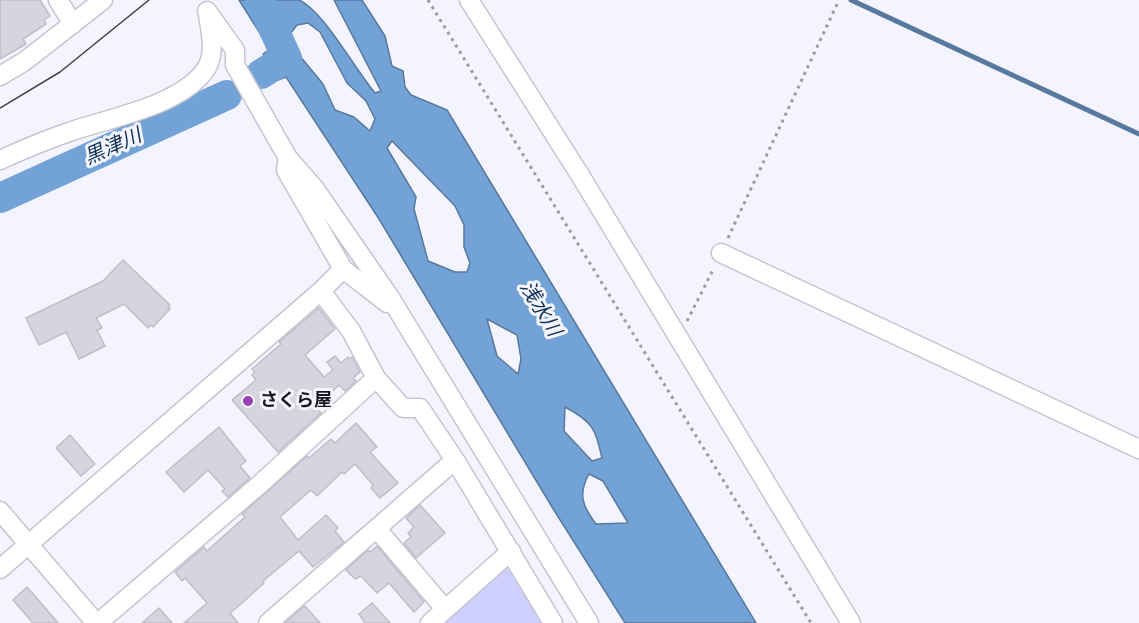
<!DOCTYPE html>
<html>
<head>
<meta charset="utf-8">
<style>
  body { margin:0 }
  canvas { display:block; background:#f3f4ff }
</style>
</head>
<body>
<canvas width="1139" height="623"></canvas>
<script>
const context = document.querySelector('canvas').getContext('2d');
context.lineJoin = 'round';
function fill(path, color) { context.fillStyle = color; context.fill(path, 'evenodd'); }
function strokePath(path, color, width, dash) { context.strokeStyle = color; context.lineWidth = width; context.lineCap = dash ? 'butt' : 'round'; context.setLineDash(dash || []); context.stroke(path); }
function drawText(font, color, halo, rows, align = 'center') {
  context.font = font + ' "PT Sans Narrow","Noto Sans JP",sans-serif'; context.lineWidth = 6; context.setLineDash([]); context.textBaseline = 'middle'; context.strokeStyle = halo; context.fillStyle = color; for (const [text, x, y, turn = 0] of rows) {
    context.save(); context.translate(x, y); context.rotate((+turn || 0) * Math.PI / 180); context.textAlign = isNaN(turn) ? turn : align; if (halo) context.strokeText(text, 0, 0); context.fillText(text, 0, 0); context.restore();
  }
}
fill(new Path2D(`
  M499,568L510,569L543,623H437Z`), '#cfd0fe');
const water = new Path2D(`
  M239,0C251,0 291,0 299,0C323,10 356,71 375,93L381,91L334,0H362L385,36L392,66L403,71L405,87L411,95L447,110L756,623H625L552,507L379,219L286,77L278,80L263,54L270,49ZM308,23L320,32L347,83L366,101L375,119L370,131L354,117L335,110L323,84L290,44V34L297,25ZM392,141L455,206L464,225V247L470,263L467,272H455L428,261L414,209L416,197L387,148ZM487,319L517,335L521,359L518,374L497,356ZM565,407C593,422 595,428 602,458L592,461L564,431ZM589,474L603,481L628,523L596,524C582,506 578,494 589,474Z`);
fill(water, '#73a3d6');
strokePath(water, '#58799e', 1.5);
strokePath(new Path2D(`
  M851,0L1139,134`), '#58799e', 5);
strokePath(new Path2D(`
  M260,0L287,58L261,74
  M0,198L227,95`), '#73a3d6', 30);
const building = new Path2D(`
  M0,0H40L50,16L44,20L46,24L23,39L26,44L0,59Z
  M123,260L170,305L168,308L170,309L153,327L151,325L148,328L124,304L96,318L102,328L97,330L105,346L79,359L66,332L39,345L26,318L103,281Z
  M319,308L335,329L305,355L324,377L333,370L327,362L335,356L341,363L348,357L349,359L352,357L360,372L353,378L356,381L345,391L339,385L316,407L321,413L278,452L232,400L256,380L252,375L255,372L252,369L281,344L279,342Z
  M356,423L377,447L370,452L398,483L380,498L371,488L373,485L355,464L344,474L342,472L317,496L311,490L280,517L298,540L326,515L338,528L335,531L344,542L313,567L299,551L263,581L264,583L242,603L230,613L238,623H184L207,603L185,578L182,581L175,572L204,547L207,551L245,517L242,514L307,456L309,458L331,439L335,443Z
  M219,427L246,461L240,466L250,478L228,497L222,491L225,489L208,470L184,492L166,472Z
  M70,435L95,464L81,476L56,448Z
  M420,505L445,533L416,558L404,543L411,537L408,533L414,527L406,518Z
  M377,546L424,602L414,612L389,583L377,593L361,576L355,579L346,570L368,550L370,552Z
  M27,587L47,610L58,623H33L13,600Z
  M372,603L390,623H365L359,614Z
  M305,606L320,623H285L301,609Z
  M159,608L172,623H142Z`);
fill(building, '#d4d5e0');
strokePath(building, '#bdbec8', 1.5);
const minor = new Path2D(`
  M58,0L73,24
  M469,0L580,175L851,623
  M207,11L235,50V65L288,158L315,189L389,296L589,623
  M0,76L25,61L103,0
  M0,160C22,150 46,140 69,132C109,118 175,107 203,73C217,57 211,34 208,15
  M287,163L286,170L343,269L387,303
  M721,253L1139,449
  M321,291L351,331L376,378L403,408H420L455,460L553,623
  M0,511L96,623
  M377,529L445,609
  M0,569L321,291L343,269
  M98,623L259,485L376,378
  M268,623L455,460
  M430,623L511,551`);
strokePath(minor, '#c5c5cf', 21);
strokePath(new Path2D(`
  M428,0L811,623
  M728,238L839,0
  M687,321L714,268`), '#9b9ba3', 3, [3, 4.5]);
strokePath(minor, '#fff', 18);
strokePath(new Path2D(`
  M0,108L60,72L149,0`), '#424248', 1.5);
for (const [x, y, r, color] of [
  [248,401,6,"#9743b1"]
]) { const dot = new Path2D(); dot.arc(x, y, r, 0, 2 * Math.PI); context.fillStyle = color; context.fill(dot); strokePath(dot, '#f3f4ff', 2); }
drawText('bold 18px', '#18181c', '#f3f4ff', [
  ["さくら屋",260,401]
], 'left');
drawText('italic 20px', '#0e3153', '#f3f4ff', [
  ["黒津川",113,147,-24],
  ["浅水川",540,309,59]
]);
</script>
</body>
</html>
